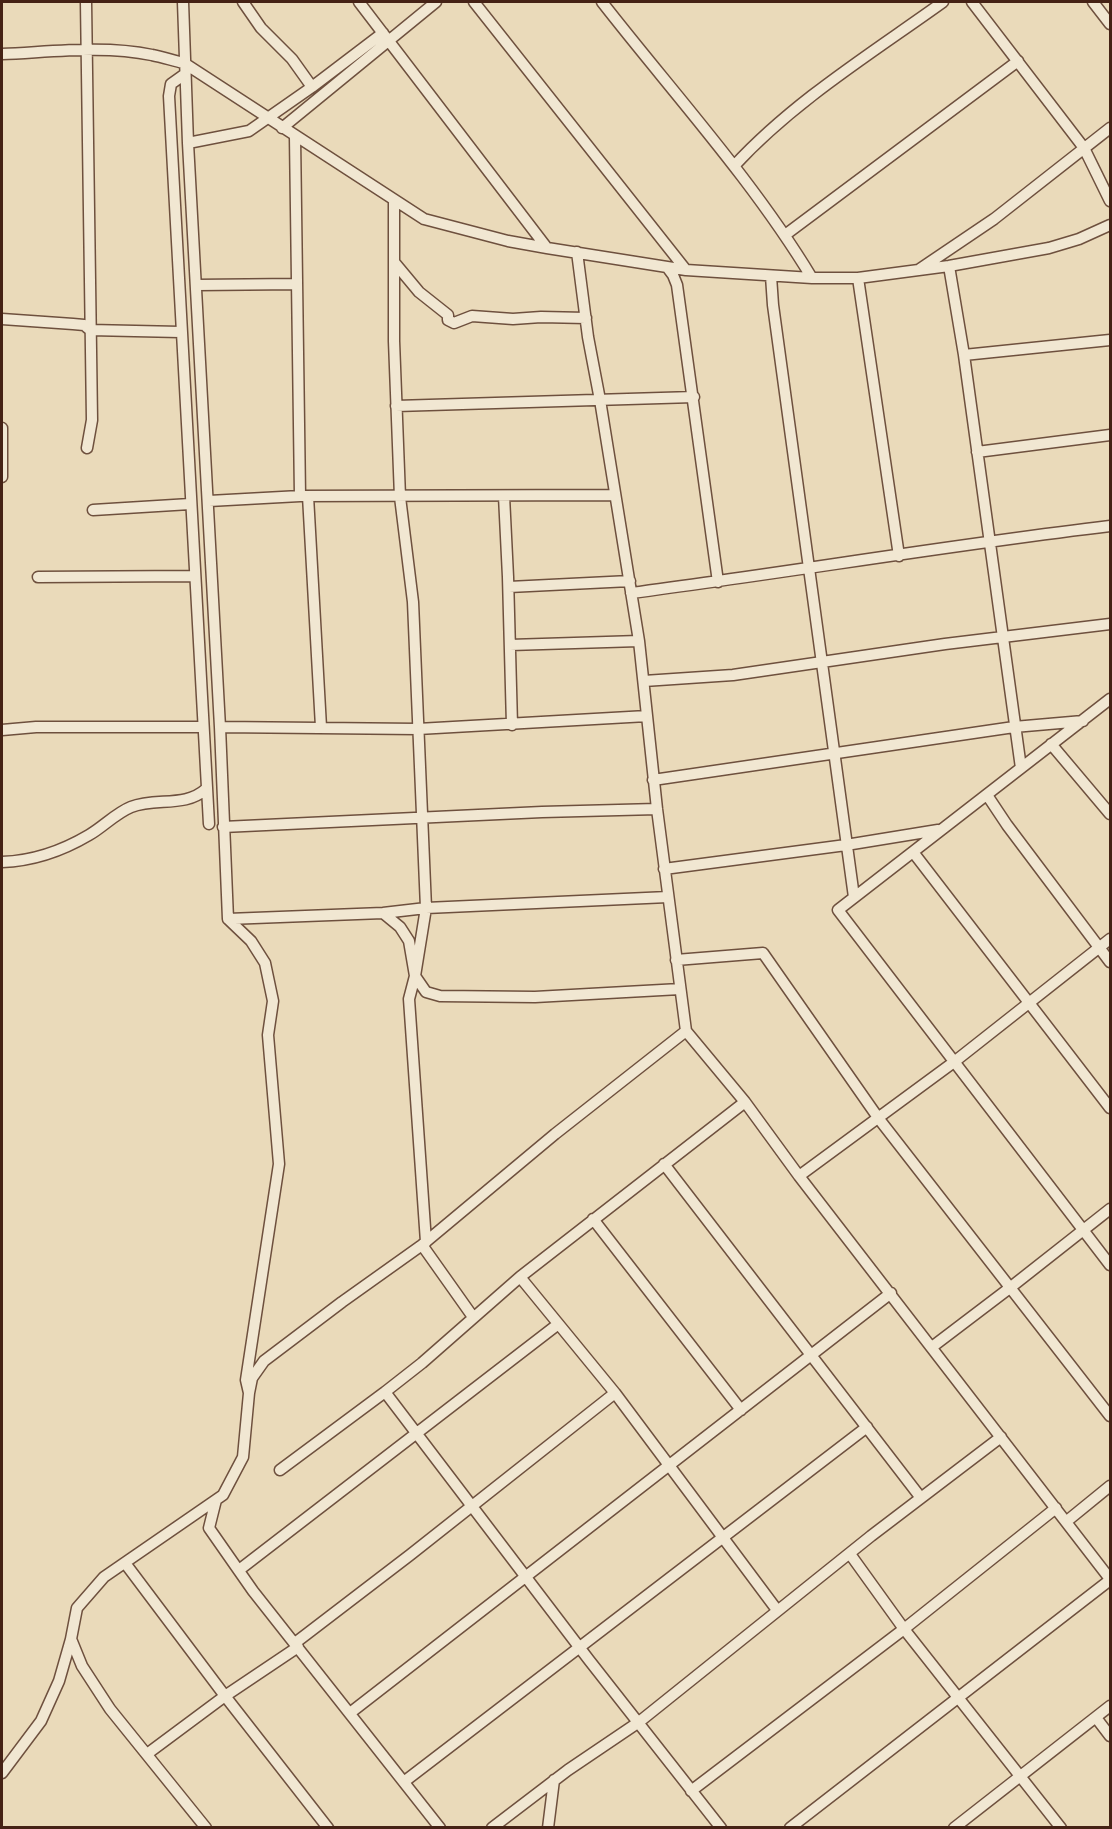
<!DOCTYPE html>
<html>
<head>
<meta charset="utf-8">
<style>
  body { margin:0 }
  #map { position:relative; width:1112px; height:1829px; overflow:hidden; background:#eadaba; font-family:"IM FELL Double Pica",serif }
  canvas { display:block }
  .frame { position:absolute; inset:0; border:3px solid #452215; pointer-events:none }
</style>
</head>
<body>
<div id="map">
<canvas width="1112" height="1829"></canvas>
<div class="frame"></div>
</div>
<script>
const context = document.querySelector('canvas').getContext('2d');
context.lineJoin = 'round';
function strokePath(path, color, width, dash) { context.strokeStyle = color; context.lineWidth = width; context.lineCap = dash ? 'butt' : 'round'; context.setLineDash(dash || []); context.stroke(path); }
const minor = new Path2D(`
  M86,2L92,420L87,448
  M183,2L188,143L220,727L228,919L251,941L265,963L273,1001L268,1035L279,1164L246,1380L249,1393
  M243,2L261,28L292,59L312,87
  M359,2L547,248
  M474,2L686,270
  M602,2C673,93 752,179 812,278
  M972,2L1084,148L1110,201
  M1093,2L1110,24
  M2,54C51,52 104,45 152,55C163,57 174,61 184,63L424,219L508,241L547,248L686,270L812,278H858L949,266L1049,248L1079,239L1110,225
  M185,74L171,84L169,96L209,824
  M282,128L436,2
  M295,137L300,496
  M188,143L249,131L312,87L383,33
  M734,166C794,101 872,53 943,2
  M394,200V341L400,497L413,602L426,908L415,976L409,999L426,1242
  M785,235L1018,61
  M577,252L588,337L600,400L639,641L657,809L686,1031L745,1102L799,1176L1110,1579
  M394,262L419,292L448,315V320L454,323L472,316L513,319L541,317L586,318
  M949,266L964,355L1021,768
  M667,267L673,275L677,285L718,582
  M920,269L994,219L1110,128
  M771,276L773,305L854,897
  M858,278L899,556
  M197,285L297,284
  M2,319L73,324L84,325L90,330L180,332
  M964,355L1110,340
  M396,406L694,397
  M2,428V477
  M977,452L1110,435
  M308,496L321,727
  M504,496L508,577L512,725
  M209,501L300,496L615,495
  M93,510L190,504
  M38,577L194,576
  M509,587L630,581
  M631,593C791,572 950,545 1110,526
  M510,645L639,641
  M644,681L733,675L945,644L1110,624
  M1110,699L838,910L1110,1265
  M220,727L418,729L647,716
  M2,730L36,727H202
  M1051,744L1110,814
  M653,780L1014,727L1083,721
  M987,795L1007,825L1110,962
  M223,827L542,812L657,809
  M913,852L1110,1108
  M2,862C32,861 62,851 89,835C103,827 116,813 131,807C156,797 185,808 206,789
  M664,869L846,845L938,830
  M383,913L400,927L409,941L415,976L426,992L440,996L535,997L680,989
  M228,919L383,913L426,908L668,897
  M676,960L763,953L879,1119L1110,1416
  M664,1164L921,1498
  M799,1176L954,1062L1110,939
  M593,1219L741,1410
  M422,1245L473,1317
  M520,1277L615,1393L777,1610
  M932,1347L1011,1287L1110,1209
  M385,1392L589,1660L721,1828
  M280,1470L385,1392L422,1363L520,1277L745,1102
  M216,1500L209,1528L253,1591L440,1828
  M1067,1521L1110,1486
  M850,1554L904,1629L1061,1828
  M125,1563L225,1696L328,1828
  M239,1570L557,1325
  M295,1643L410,1555L615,1393
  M350,1713L891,1293
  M1097,1719L1110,1736
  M147,1754L225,1696L298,1647
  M2,1773L41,1721L59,1681L71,1639
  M405,1781L867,1427
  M691,1791L904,1629L1056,1508
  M206,1828L110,1709L82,1666L71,1639L77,1608L104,1577L223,1495L243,1457L249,1393L252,1378L264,1361L342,1302L422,1245L555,1134L686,1031
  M492,1828L568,1770L639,1722L871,1536L1001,1437
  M548,1828L554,1780
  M790,1828L1110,1580
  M954,1828L1110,1706`);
strokePath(minor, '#6e503e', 13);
strokePath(minor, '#f1e7d2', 10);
</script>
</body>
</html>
